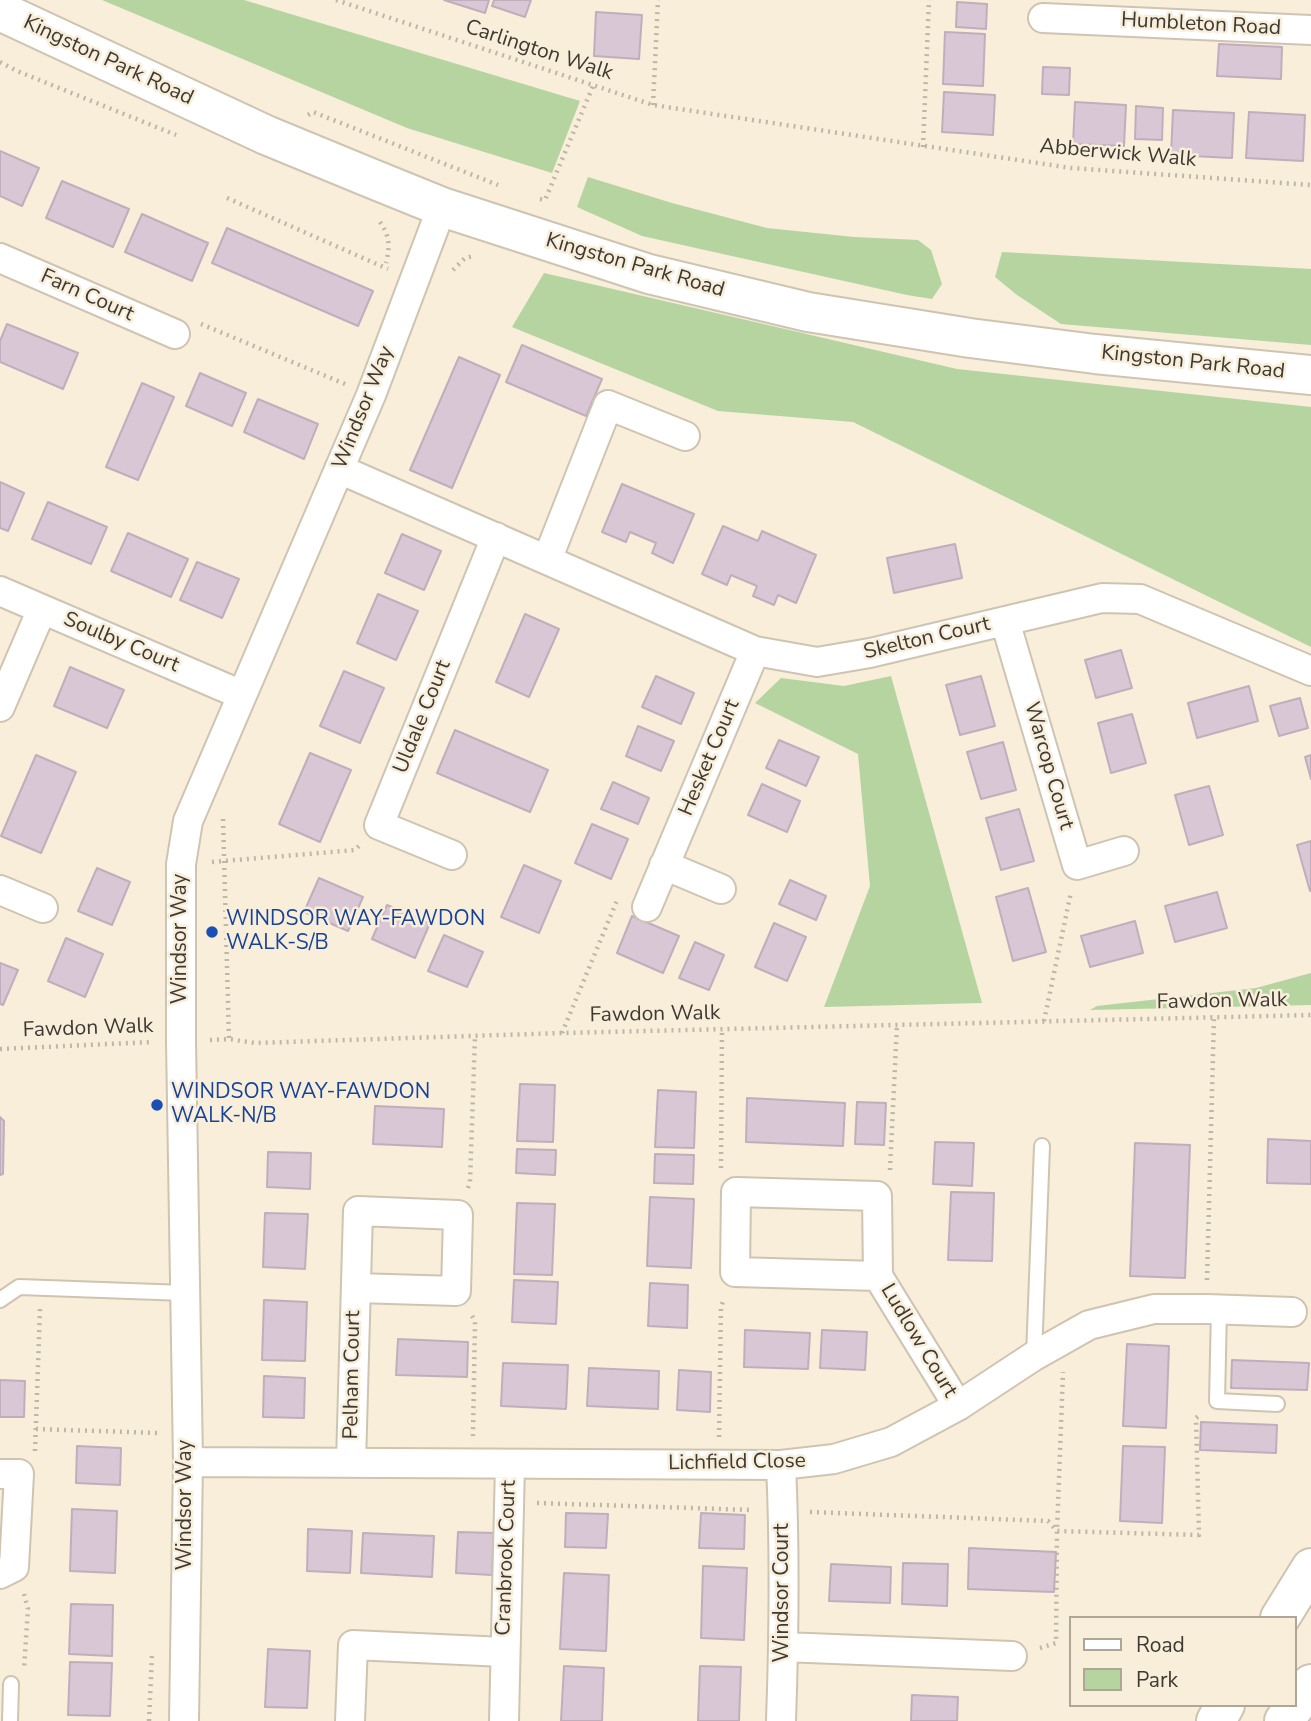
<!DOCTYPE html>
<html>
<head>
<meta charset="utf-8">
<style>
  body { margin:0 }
  #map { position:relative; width:1311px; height:1721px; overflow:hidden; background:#f8eeda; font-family:"Nunito Sans",sans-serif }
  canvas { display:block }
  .legend { position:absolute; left:1069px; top:1616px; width:228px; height:91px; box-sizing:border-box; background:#f8eeda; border:2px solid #aea697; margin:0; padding:9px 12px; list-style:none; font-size:21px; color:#3e3a33 }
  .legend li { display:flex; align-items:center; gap:14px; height:35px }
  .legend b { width:35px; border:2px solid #aea697 }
</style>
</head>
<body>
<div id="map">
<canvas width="1311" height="1721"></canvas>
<ul class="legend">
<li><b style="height:9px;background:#fff"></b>Road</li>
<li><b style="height:19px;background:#b5d4a0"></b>Park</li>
</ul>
</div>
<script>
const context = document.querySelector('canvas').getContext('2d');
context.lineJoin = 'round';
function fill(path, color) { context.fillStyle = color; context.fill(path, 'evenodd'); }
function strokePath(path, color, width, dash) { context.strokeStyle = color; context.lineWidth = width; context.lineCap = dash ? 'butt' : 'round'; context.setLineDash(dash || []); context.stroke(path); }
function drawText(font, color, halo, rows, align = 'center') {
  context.font = font + ' "Nunito Sans",sans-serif'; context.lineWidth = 5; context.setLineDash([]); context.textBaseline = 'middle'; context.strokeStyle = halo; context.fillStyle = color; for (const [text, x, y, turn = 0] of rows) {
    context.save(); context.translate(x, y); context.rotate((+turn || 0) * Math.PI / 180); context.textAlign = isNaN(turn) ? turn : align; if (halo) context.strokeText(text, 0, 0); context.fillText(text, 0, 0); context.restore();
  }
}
fill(new Path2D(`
  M102,0H244L580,101L552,173L407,128Z
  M588,177L672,203L767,228L854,237L918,240L931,250L942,284L932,299L907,295L642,236L577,207Z
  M1002,252L1311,269V345L1061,324L1017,295L995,277Z
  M544,273L957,369L1311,407V647L853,422L718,411L512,327Z
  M891,676L982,1003L824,1007L870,886L858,754L755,703L781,678L844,686Z
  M1311,973V1005L1090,1010L1097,1006L1256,988Z`), '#b5d4a0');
const building = new Path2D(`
  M444,0H489L485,13Z
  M494,0H531L525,17L492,6Z
  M957,2L987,4L986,29L956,27Z
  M596,12L642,15L639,59L594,56Z
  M945,32L985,34L983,86L943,84Z
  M1219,44L1282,47L1281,79L1217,76Z
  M1043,67L1070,68L1069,95L1042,94Z
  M944,92L995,95L993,135L942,132Z
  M1075,102L1126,105L1124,146L1073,144Z
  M1136,106L1163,108L1162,140L1135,139Z
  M1173,110L1234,113L1232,158L1171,155Z
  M1249,112L1305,115L1303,161L1246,158Z
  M0,151L39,168L22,206L0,196Z
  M62,181L129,209L113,247L46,218Z
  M142,214L208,243L192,281L125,252Z
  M227,228L373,291L358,326L212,263Z
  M7,324L78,353L63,389L0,362V341Z
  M522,345L602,379L586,416L506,382Z
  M459,357L500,375L452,488L410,470Z
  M200,373L246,393L232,426L186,406Z
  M142,383L174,397L138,480L106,467Z
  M258,399L318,424L304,459L244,432Z
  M0,482L24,493L8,531L0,528Z
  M622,484L694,514L673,563L652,553L656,543L630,532L626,542L602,532Z
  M48,502L107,527L91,564L32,539Z
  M723,526L758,541L762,531L816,555L796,603L778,595L774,605L753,596L757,586L731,575L727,585L702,574Z
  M128,533L188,559L171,597L111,571Z
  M402,534L441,551L424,590L385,573Z
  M955,544L962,578L894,593L887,558Z
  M197,562L239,579L222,618L180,600Z
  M378,594L418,611L396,660L357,643Z
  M525,614L559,629L529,697L496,682Z
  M1121,650L1132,688L1096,698L1085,660Z
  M70,667L124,690L107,728L54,706Z
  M344,671L384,688L360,743L320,726Z
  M656,676L694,693L681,724L642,707Z
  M981,676L995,726L960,735L946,685Z
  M1249,686L1258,721L1197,738L1188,703Z
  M1300,698L1308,728L1279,736L1270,706Z
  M1132,714L1146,763L1111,773L1098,723Z
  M638,726L674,741L661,771L626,756Z
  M455,730L548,770L530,812L437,773Z
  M779,740L819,757L806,786L766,768Z
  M1003,742L1016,790L981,799L967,752Z
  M310,753L351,770L320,842L279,824Z
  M36,755L76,772L41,853L1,836Z
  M1311,755V779L1305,757Z
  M613,782L649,798L638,824L601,809Z
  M762,784L800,801L787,832L748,815Z
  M1209,786L1223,835L1189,845L1175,795Z
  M1019,809L1034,861L1001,870L986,818Z
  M592,824L628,839L611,879L575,863Z
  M1311,841V890L1310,891L1297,845Z
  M524,865L561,881L539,933L501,917Z
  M97,868L130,882L112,925L78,911Z
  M319,878L363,897L348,931L304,912Z
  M790,880L826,896L816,920L779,904Z
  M1028,888L1046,952L1013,961L996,897Z
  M1217,892L1227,928L1175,942L1165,906Z
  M387,905L430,923L415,958L372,939Z
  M632,916L679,936L663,973L617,953Z
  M1135,921L1143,953L1090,967L1081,936Z
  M774,923L806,937L787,981L755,967Z
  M444,935L483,952L467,987L428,971Z
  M66,938L103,954L85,997L48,981Z
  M695,942L724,955L709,990L679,978Z
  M0,963L18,970L3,1005L0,1004Z
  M520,1084L555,1085L553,1142L517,1141Z
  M658,1090L696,1092L694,1148L655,1147Z
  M747,1098L845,1103L843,1146L746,1142Z
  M857,1102L886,1103L884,1145L855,1144Z
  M375,1106L444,1109L442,1147L373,1144Z
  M0,1117L4,1121L3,1174L0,1175Z
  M1268,1139L1311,1141V1184L1267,1183Z
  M935,1142L974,1143L972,1186L933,1184Z
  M1135,1143L1190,1145L1185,1278L1130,1276Z
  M517,1149L556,1150L555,1175L516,1173Z
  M268,1152L311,1153L310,1189L267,1187Z
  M655,1154L694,1155L693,1184L654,1183Z
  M951,1192L994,1193L992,1261L948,1260Z
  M650,1197L694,1199L691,1268L647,1266Z
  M517,1203L555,1204L552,1275L514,1274Z
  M265,1213L308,1214L305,1269L263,1267Z
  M514,1280L558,1282L556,1324L512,1322Z
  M650,1283L688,1285L687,1328L648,1326Z
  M264,1300L307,1302L305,1361L262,1360Z
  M745,1330L810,1333L808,1369L744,1367Z
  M822,1330L867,1332L865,1370L820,1368Z
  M398,1339L468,1342L467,1377L396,1375Z
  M1127,1344L1169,1346L1166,1428L1123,1426Z
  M1232,1360L1309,1363L1307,1390L1231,1388Z
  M503,1363L568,1365L566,1409L501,1406Z
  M589,1368L659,1371L658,1409L587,1406Z
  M679,1370L711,1372L710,1412L677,1410Z
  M264,1376L305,1378L304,1418L263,1417Z
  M0,1380L25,1381L24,1417H0Z
  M1201,1422L1277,1425L1276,1453L1200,1450Z
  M77,1446L121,1448L120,1485L76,1483Z
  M1123,1446L1165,1447L1162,1523L1120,1521Z
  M72,1509L117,1511L115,1573L70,1571Z
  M566,1513L608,1514L606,1548L565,1547Z
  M701,1513L745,1515L744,1549L699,1548Z
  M308,1529L352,1531L350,1573L307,1571Z
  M458,1532L494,1533L492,1575L456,1573Z
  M363,1533L434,1536L432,1577L361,1573Z
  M969,1548L1056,1552L1054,1592L968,1589Z
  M903,1563L948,1564L947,1606L902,1604Z
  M831,1564L891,1567L890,1603L829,1601Z
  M703,1566L747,1568L744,1640L701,1638Z
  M564,1573L609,1575L606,1651L560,1649Z
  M71,1604L113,1605L112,1656L69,1654Z
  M268,1649L310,1651L307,1708L265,1707Z
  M70,1662L112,1663L110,1716L68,1715Z
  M564,1666L604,1668L602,1721H561Z
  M700,1666L741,1667L739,1721H698Z
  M912,1695L958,1697L957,1721H911Z`);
fill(building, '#d9c7d5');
strokePath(building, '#c0aebc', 2);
const lane = new Path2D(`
  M0,1300L19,1287L185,1293
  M1219,1309L1217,1401L1277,1404
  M1034,1356L1042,1146
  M10,1721L11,1684`);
const street = new Path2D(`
  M1043,18L1311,30
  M0,258L175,334
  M339,469L755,651L817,662L870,653L1102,598L1140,599L1311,671
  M547,560L608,405L685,436
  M0,591L242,695
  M1005,621L1077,865L1124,851
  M0,707L42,609
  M452,855L379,825L496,537
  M664,865L721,889
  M0,890L43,908
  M647,907L755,651
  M878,1276L877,1196L736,1192L735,1272L878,1276L958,1406
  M188,1462L781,1465L834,1459L891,1442L958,1406L1034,1356L1089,1325L1154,1309H1207L1292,1312
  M351,1463L358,1211L458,1215L456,1291L356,1288
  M781,1465C785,1550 784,1636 781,1721
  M0,1474H19L14,1567L0,1574
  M783,1647L1012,1656
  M184,1721L188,1462L181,1041V864L188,821L371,395L442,207
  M350,1721L353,1645L504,1652
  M504,1721L510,1464`);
const secondary = new Path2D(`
  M0,11L266,135L368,177L442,207L649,274L808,312L970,338L1095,354L1311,375`);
const highway = new Path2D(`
  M1280,1618L1311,1568
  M1216,1721L1225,1705
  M1284,1721L1311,1684`);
strokePath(lane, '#cec4b1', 18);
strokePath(street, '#cec4b1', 32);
strokePath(secondary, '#cec4b1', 42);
strokePath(highway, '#cec4b1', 42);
strokePath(new Path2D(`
  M336,0L653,105L1071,168L1311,185
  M0,62L17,71L176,135
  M653,105L658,0
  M308,115L313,112L498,185
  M923,147L929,0
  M227,198L388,269
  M540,199L545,200L593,86
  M380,222C390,236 390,247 386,263
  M453,270L465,258L474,256
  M201,324L345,384
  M223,819L229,1039
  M212,862L355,850L359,846
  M1044,1021L1071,892
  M562,1033L618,898
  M210,1040L229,1039L255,1043L562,1033L1311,1015
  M0,1049L152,1042
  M721,1168L722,1029
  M890,1170L897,1025
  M468,1188L470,1182L475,1036
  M1207,1280L1214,1017
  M472,1316L475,1321L473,1436
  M36,1429L158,1433
  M719,1437L721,1307L724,1299
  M35,1451L40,1309
  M537,1503L752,1510
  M810,1512L1048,1521L1057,1531L1199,1535L1196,1418L1200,1415
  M24,1594L28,1609L24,1668
  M1040,1648L1056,1643L1057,1531L1063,1372
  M149,1721L152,1655`), '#beb6a6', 4.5, [2, 5]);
strokePath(lane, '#fff', 14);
strokePath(street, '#fff', 28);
strokePath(secondary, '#fff', 38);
strokePath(highway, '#fff', 38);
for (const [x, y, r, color] of [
  [212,932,7,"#1a4fb4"],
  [157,1105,7,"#1a4fb4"]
]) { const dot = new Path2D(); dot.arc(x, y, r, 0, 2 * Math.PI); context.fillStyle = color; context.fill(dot); strokePath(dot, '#f8eeda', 2.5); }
drawText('21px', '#3e3a33', '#f8eeda', [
  ["Humbleton Road",1201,25,3],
  ["Carlington Walk",539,51,18],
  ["Kingston Park Road",108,61,25],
  ["Abberwick Walk",1118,154,5],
  ["Kingston Park Road",635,266,16],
  ["Farn Court",87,296,24],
  ["Kingston Park Road",1193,363,6],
  ["Windsor Way",364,408,-68],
  ["Skelton Court",927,639,-13],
  ["Soulby Court",121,643,23],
  ["Uldale Court",423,717,-68],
  ["Hesket Court",710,758,-67],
  ["Warcop Court",1048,766,74],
  ["Windsor Way",181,939,-90],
  ["Fawdon Walk",1222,1002,-1],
  ["Fawdon Walk",655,1015,-1],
  ["Fawdon Walk",88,1029,-2],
  ["Ludlow Court",918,1341,59],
  ["Pelham Court",353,1375,-89],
  ["Lichfield Close",737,1463,-1],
  ["Windsor Way",186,1505,-90],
  ["Cranbrook Court",507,1558,-88],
  ["Windsor Court",783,1593,-90]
]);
drawText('21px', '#164399', '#f8eeda', [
  ["WINDSOR WAY-FAWDON",226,920],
  ["WALK-S/B",226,944],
  ["WINDSOR WAY-FAWDON",171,1093],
  ["WALK-N/B",171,1117]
], 'left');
</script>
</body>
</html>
